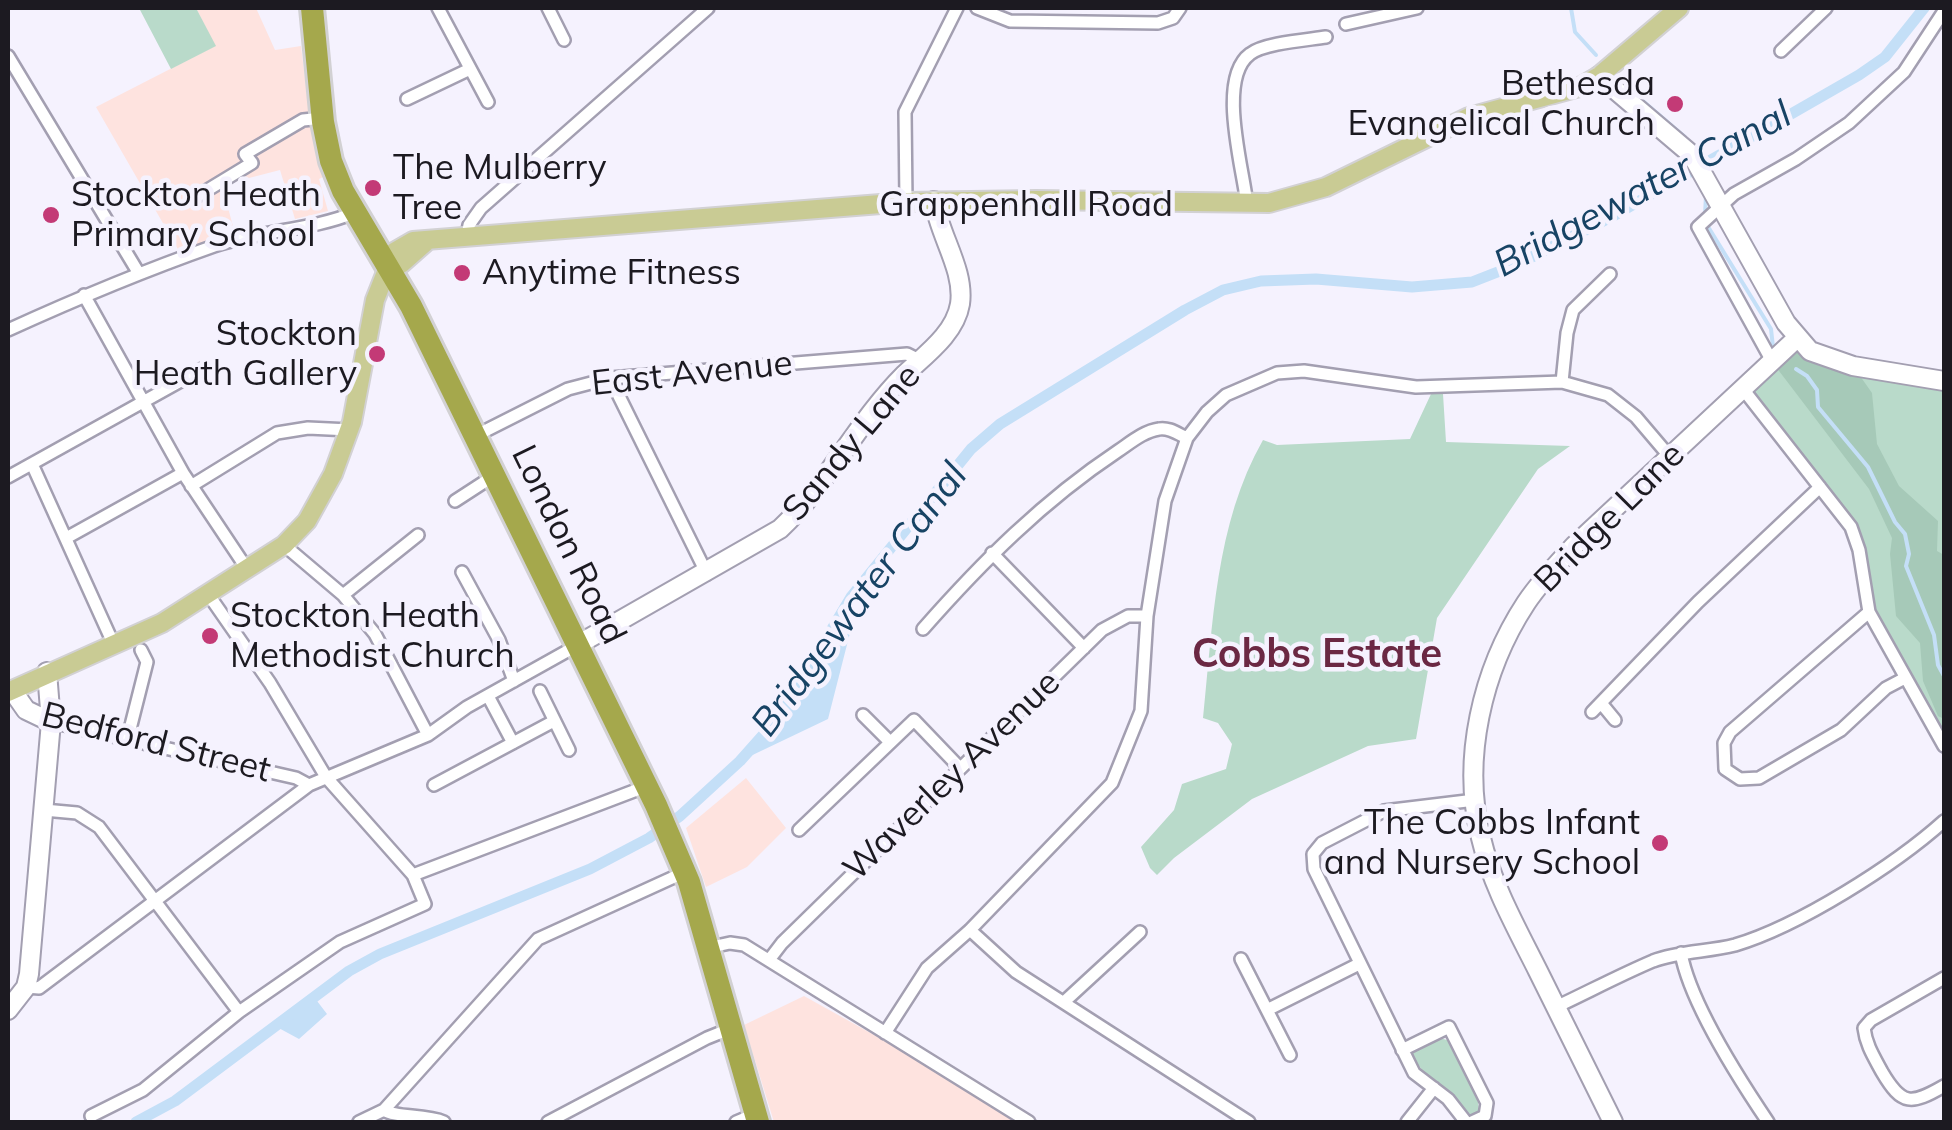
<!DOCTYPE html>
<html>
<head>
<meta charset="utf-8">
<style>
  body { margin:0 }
  #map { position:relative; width:1952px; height:1130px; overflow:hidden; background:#f5f2fe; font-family:Mulish,sans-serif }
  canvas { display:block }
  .frame { position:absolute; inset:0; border:10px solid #1c1a21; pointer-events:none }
</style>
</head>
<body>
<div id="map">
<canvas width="1952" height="1130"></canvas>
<div class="frame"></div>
</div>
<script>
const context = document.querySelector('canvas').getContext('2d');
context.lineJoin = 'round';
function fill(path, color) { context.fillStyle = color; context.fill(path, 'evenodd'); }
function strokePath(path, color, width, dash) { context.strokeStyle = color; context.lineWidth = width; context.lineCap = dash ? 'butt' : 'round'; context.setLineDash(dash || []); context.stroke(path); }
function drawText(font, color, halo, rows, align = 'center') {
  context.font = font + ' Mulish,sans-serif'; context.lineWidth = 9; context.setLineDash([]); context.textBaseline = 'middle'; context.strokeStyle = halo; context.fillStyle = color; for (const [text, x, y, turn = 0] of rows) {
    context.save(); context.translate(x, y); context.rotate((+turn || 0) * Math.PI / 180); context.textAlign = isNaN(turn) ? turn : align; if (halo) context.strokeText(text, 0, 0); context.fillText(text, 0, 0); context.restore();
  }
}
fill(new Path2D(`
  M196,8H256L275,50L301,46L311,128L323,177L319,179L328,211L295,219L280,170L222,185L235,234L179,251L96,107L215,46Z
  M746,778L786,828L747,867L706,887L686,828Z
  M804,996L964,1085L1019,1122H774L744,1025Z`), '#fee3df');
fill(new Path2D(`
  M139,8H196L216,46L171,69Z
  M1797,338L1874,368L1944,383V745L1869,612L1857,538L1743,389Z
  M1431,394H1443L1446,442L1570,446L1538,469L1437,618L1416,739L1368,746L1252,799L1174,858L1157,875L1150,868L1141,847L1174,810L1182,784L1226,769L1232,744L1218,723L1203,718C1213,625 1215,524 1263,440L1277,445L1410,439Z
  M1440,1038L1447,1040C1460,1059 1479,1089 1479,1111L1472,1117C1454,1095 1424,1079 1411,1054Z`), '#b9daca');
fill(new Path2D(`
  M1797,338L1853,366L1872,393L1877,444L1899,486L1938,521L1937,551L1944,555V719L1938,716L1923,681L1920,643L1896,616L1890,554L1892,538L1869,489L1773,363Z`), '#a6c9b8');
fill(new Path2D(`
  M851,597V629L828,719L740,761L780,716Z
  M314,997L327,1014L299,1039L275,1026Z`), '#c4dff7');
strokePath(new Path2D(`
  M1571,8L1575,32L1596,55
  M1630,90L1685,137
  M1705,215L1706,195
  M1707,225L1771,329L1773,347
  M1796,369L1807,376L1817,390L1818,407L1868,467L1895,522L1905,534L1909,554L1906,566L1934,635L1938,665L1944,676`), '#c4dff7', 4);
strokePath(new Path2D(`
  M136,1122L175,1101L349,971L380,954L590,869L649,838L680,816L740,761L780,716L851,597L971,449L1000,424L1185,310L1223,290L1261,281L1316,279L1412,287L1472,282L1518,264L1615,215L1859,75L1885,57L1924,8`), '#c4dff7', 11);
const street = new Path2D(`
  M438,8L488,102
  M548,8L564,40
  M977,8L1010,21L1158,23L1173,18L1180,8
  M1346,24L1417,8
  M1781,51L1826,8
  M8,56L138,272
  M407,99L470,69
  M196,197L252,163L245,154L303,120L313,119
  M906,202L905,112L957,8
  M1247,205C1244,171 1216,79 1250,54C1264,43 1307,40 1326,37
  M467,235L469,225L481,208L708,8
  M84,295L183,473L247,569
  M8,330C76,299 143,271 214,246C261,230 310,231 356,212
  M1773,363L1698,227L1734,194L1796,159L1849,123L1904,72L1944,11
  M610,378L707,574
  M1562,382L1567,333L1573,310L1610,274
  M1743,389L1851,527L1859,550L1869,612L1944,746
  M475,436L568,389L610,378L907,354L919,360
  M32,464L113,643
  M8,477L204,368
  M191,486L277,433L308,428L350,430
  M455,501L495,475
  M68,537L183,473
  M284,545L343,595L375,634L428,735
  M992,553L1084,648
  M462,572L499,640L514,681
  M343,595L418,535
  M1869,612L1730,732L1724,743L1725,769L1740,779L1759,778L1841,730L1886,688L1905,678
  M923,629C982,562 1043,501 1118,451C1130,443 1144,431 1159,429C1169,427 1178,434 1187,438
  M540,691L569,750
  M488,696L513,743
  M1601,703L1615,720
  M1592,712L1698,602L1820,487
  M863,715L890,742
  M51,722L296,778L309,785
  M127,741L147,662L141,650
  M434,785L554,721
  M44,810L77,813L99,827L239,1012
  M799,830L914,720L960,768
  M413,875L647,786
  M970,930L1016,972L1249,1122
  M707,948L730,943L744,945L1029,1122
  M1681,953C1690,1003 1739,1079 1768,1122
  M1241,959L1267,1010L1359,964
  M769,960L782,943L1102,630L1128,616H1147
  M1944,978L1871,1020L1864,1028C1866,1045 1874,1057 1882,1072C1902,1106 1911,1105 1944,1086
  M26,987L39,988L309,785L428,735L467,707L578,645
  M1064,1002L1140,932
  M1556,1007C1588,992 1620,975 1653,961C1679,951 1708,952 1735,945C1799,926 1895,865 1944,821
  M1267,1010L1290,1055
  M885,1033L927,968L970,930L1112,783L1141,711L1147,616L1165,501L1187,438L1207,412L1226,395L1277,373L1304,371L1416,387L1562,382L1608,395L1636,417L1670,457
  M1402,1050L1449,1027L1487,1103L1485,1116L1472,1122
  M384,1110C395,1118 425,1114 444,1122
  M91,1116L143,1090L239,1012L340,942L425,904L413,875L326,777L270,683L208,594
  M359,1122L384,1110L538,939L685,872
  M548,1122L707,1038L732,1028
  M736,1122L755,1114
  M1407,1122L1434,1088
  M1466,1122L1448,1099L1414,1073L1314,869L1313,854L1322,843L1384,811L1475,800`);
const secondary = new Path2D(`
  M1599,76L1692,155L1786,323L1810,351L1853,366L1944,381
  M579,644L780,529C828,484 857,422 904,375C925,355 955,334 960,304C965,270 939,235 934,201
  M12,690L26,710L51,722
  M8,1010L26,987L29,974L51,722L47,672
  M1613,1122C1588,1072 1563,1022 1538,971C1517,929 1492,885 1481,838C1461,760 1482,670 1526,603C1540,582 1558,563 1575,545L1797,338`);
const primary = new Path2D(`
  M389,265L401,264L427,241
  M8,692L162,623L284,545L307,521L333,474L352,422L375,300L394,252L413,241L906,202L1036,200L1269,203L1326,187L1469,117L1580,87L1599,76L1679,8`);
const highway = new Path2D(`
  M312,8L323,122L331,161L343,191L411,306L656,805L689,882L758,1122`);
strokePath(street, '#a39fb1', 16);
strokePath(secondary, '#a39fb1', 22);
strokePath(primary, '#d2d1d3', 22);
strokePath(highway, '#d2d1d3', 28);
strokePath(street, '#fff', 11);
strokePath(secondary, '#fff', 18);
strokePath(primary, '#c9cb94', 18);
strokePath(highway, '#a5a84c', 22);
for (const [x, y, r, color] of [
  [1675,104,10,"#c33a76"],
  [373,188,10,"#c33a76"],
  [51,215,10,"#c33a76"],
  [462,273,10,"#c33a76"],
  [377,354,10,"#c33a76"],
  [210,636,10,"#c33a76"],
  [1660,843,10,"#c33a76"]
]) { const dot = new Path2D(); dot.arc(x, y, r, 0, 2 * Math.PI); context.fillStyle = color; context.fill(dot); strokePath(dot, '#f5f2fe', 4); }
drawText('35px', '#1c1a21', '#f5f2fe', [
  ["Bethesda",1655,84,"right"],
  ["Evangelical Church",1655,124,"right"],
  ["The Mulberry",393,168],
  ["Tree",393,208],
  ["Stockton Heath",71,195],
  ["Primary School",71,235],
  ["Anytime Fitness",482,273],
  ["Stockton",357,334,"right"],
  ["Heath Gallery",357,374,"right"],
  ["Stockton Heath",230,616],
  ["Methodist Church",230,656],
  ["The Cobbs Infant",1640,823,"right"],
  ["and Nursery School",1640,863,"right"]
], 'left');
drawText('35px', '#1c1a21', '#f5f2fe', [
  ["Grappenhall Road",1026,205],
  ["East Avenue",692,374,-6],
  ["Sandy Lane",852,443,-50],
  ["Bridge Lane",1610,518,-45],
  ["London Road",568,545,64],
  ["Bedford Street",156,743,14],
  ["Waverley Avenue",952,776,-44]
]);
drawText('italic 38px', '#174364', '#f5f2fe', [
  ["Bridgewater Canal",1643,190,-28],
  ["Bridgewater Canal",860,600,-53]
]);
drawText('bold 40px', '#6b2843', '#f5f2fe', [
  ["Cobbs Estate",1317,655]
]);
</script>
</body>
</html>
